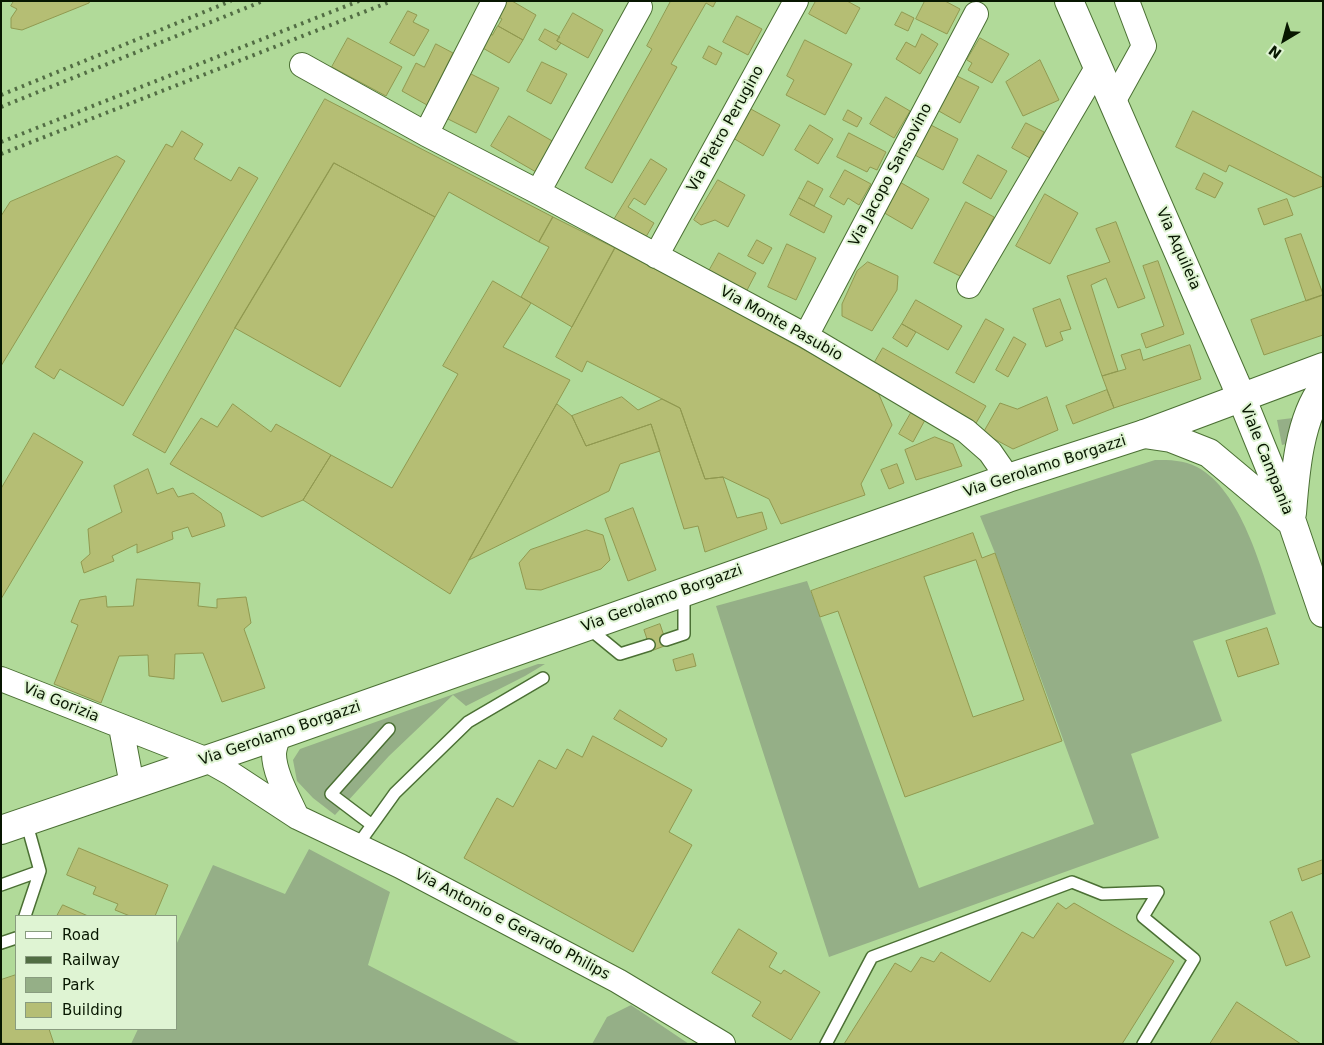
<!DOCTYPE html>
<html>
<head>
<meta charset="utf-8">
<style>
  body { margin:0 }
  #map { position:relative; width:1324px; height:1045px; overflow:hidden; background:#b1da99; font-family:"DejaVu Sans",sans-serif }
  canvas { display:block }
  .frame { position:absolute; inset:0; border:2px solid #081701; pointer-events:none }
  .legend { position:absolute; left:15px; top:915px; width:162px; height:115px; box-sizing:border-box; background:#dff4d3; border:1px solid #899c7f; margin:0; padding:6px 9px; list-style:none; font-size:15px; color:#081701 }
  .legend li { display:flex; align-items:center; gap:10px; height:25px }
  .legend b { width:25px; border:1px solid #899c7f }
  .north { position:absolute; left:1259px; top:15px; width:50px; height:50px; -webkit-text-stroke:4px #dff4d3; paint-order:stroke; rotate:217deg; font-size:14px; font-weight:700; line-height:20px; text-align:center; color:#081701 }
  .north::after { content:''; display:block; margin:auto; width:18px; height:22px; background:#081701; clip-path:polygon(50% 0,100% 100%,50% 72%,0 100%) }
</style>
</head>
<body>
<div id="map">
<canvas width="1324" height="1045"></canvas>
<div class="frame"></div>
<ul class="legend">
<li><b style="height:6px;background:#fff"></b>Road</li>
<li><b style="height:6px;background:#526d44"></b>Railway</li>
<li><b style="height:14px;background:#95af87"></b>Park</li>
<li><b style="height:14px;background:#b5be74"></b>Building</li>
</ul>
<div class="north">N</div>
</div>
<script>
const context = document.querySelector('canvas').getContext('2d');
context.lineJoin = 'round';
function fill(path, color) { context.fillStyle = color; context.fill(path, 'evenodd'); }
function strokePath(path, color, width, dash) { context.strokeStyle = color; context.lineWidth = width; context.lineCap = dash ? 'butt' : 'round'; context.setLineDash(dash || []); context.stroke(path); }
function drawText(font, color, halo, rows, align = 'center') {
  context.font = font + ' "DejaVu Sans",sans-serif'; context.lineWidth = 4; context.setLineDash([]); context.textBaseline = 'middle'; context.strokeStyle = halo; context.fillStyle = color; for (const [text, x, y, turn = 0] of rows) {
    context.save(); context.translate(x, y); context.rotate((+turn || 0) * Math.PI / 180); context.textAlign = isNaN(turn) ? turn : align; if (halo) context.strokeText(text, 0, 0); context.fillText(text, 0, 0); context.restore();
  }
}
fill(new Path2D(`
  M1293,418L1290,443L1282,445L1277,420Z
  M1155,460C1170,460 1184,460 1197,467C1241,490 1262,570 1276,614L1193,641L1222,721L1131,754L1159,838L829,957L716,606L807,581L919,888L1094,824L995,553L980,516Z
  M538,664H545L525,676L466,706L453,695L389,756L335,815L313,798L297,781L293,760L300,749Z
  M309,849L390,892L368,965L521,1044H131L138,1029H176V945L213,865L285,894Z
  M631,1005L689,1044H592L607,1017Z`), '#95af87');
const building = new Path2D(`
  M14,1H90L89,3L22,30L11,28V18L17,9L11,6Z
  M505,1H512L536,15L523,40L498,26L502,19L497,16Z
  M671,1H716L713,7L706,3L671,64L677,67L612,183L585,168L652,49L647,46Z
  M816,1H847L860,8L846,34L809,14Z
  M925,1H945L960,9L947,34L916,19Z
  M408,11L417,15L413,22L429,30L414,56L390,43Z
  M902,12L914,18L908,31L895,25Z
  M573,13L603,30L588,58L557,41Z
  M737,16L762,29L748,55L723,42Z
  M498,26L523,40L509,63L481,47L489,33L492,35Z
  M545,29L560,37L557,41L561,43L556,50L539,40Z
  M922,34L938,44L920,74L896,59L906,42L915,47Z
  M348,38L402,67L386,96L332,67Z
  M980,38L1009,54L992,83L968,70L972,63L967,60Z
  M805,40L852,64L825,115L786,95L794,80L787,76Z
  M436,44L453,53L427,105L402,91L416,63L424,67Z
  M709,46L722,53L716,65L703,58Z
  M1040,60L1059,100L1023,116L1006,82Z
  M542,62L567,74L551,104L527,91Z
  M465,71L499,88L476,133L442,116Z
  M955,75L979,87L960,123L937,110Z
  M886,97L910,111L894,138L870,124Z
  M325,99L553,217L539,242L449,192L435,217L334,163L235,328L165,453L133,435Z
  M749,108L780,125L763,156L733,138Z
  M848,110L862,118L857,127L843,120Z
  M1193,111L1323,178V186L1294,197L1229,165L1226,172L1176,147Z
  M509,116L554,142L536,172L491,146Z
  M927,123L958,139L943,170L911,153Z
  M1026,123L1044,132L1030,158L1012,148Z
  M810,125L833,139L818,164L795,150Z
  M182,131L203,144L194,159L231,181L239,167L258,178L123,406L60,369L54,379L35,367L166,144L172,147Z
  M849,133L886,152L877,170L870,167L867,172L837,157Z
  M978,155L1007,171L991,199L963,183Z
  M117,156L125,161L1,366V216L10,202Z
  M651,159L667,169L645,205L634,198L628,207L654,223L643,242L612,223Z
  M334,163L435,217L340,387L235,328Z
  M845,170L871,184L859,205L848,198L844,205L830,197Z
  M1204,173L1223,183L1215,198L1196,189Z
  M718,180L745,195L728,227L715,220L701,225L694,220Z
  M808,181L823,189L814,206L799,198Z
  M898,181L929,199L912,229L881,211Z
  M1045,194L1078,213L1050,264L1016,246Z
  M799,198L832,216L824,233L790,215Z
  M1287,199L1293,215L1264,225L1258,209Z
  M966,202L994,217L962,277L934,263Z
  M553,217L615,248L572,327L521,297L549,247L539,242Z
  M1116,222L1145,298L1118,308L1106,278L1091,285L1118,371L1102,376L1067,276L1110,262L1096,229Z
  M1301,234L1323,294V295L1306,301L1285,239Z
  M757,240L772,248L763,264L748,256Z
  M787,244L816,258L796,300L768,287Z
  M615,248L732,310L877,390L892,425L861,484L865,495L781,524L769,499L723,477L705,479L680,408L587,361L582,372L556,357Z
  M719,253L756,273L745,294L708,273Z
  M1158,261L1184,334L1146,348L1141,334L1164,326L1143,266Z
  M868,262L898,276L897,290L872,331L842,316V304L857,271Z
  M493,281L531,303L503,347L570,380L450,594L303,500L331,455L392,488L458,374L443,366Z
  M1323,295V335L1264,355L1251,320Z
  M1060,299L1071,329L1060,332L1063,340L1046,347L1033,309Z
  M916,300L962,326L948,350L902,324Z
  M986,319L1004,329L974,383L956,373Z
  M902,324L916,332L907,347L893,338Z
  M1014,337L1026,344L1008,377L996,370Z
  M1190,345L1201,379L1114,408L1102,376L1126,369L1121,355L1140,349L1143,360Z
  M883,348L986,406L975,425L872,367Z
  M1107,390L1114,408L1073,424L1066,406Z
  M622,397L638,410L662,399L680,408L705,479L723,477L737,518L762,512L767,529L705,552L698,526L684,529L651,424L586,446L572,416Z
  M1047,397L1058,430L1013,449L983,433L1000,403L1017,409Z
  M233,404L271,432L276,424L331,455L303,500L262,517L170,464L201,418L217,427Z
  M557,404L572,416L586,446L651,424L660,451L620,464L609,491L469,560Z
  M911,413L925,420L913,442L899,434Z
  M34,433L83,462L1,599V489Z
  M935,437L953,444L962,466L916,480L905,450Z
  M897,464L904,483L889,489L881,470Z
  M148,469L157,494L173,488L178,497L193,493L221,513L225,526L192,537L188,527L172,532L173,539L137,553V544L112,556L114,561L84,573L81,562L90,554L88,529L122,512L114,486Z
  M633,508L656,570L628,581L605,519Z
  M587,530L603,535L610,560L601,569L541,590L526,589L519,563L530,550Z
  M973,533L982,558L995,553L1062,741L905,797L838,611L820,617L811,591ZM976,560L1024,700L973,717L924,577Z
  M137,579L200,583L198,606L217,608V599L246,597L251,623L244,629L265,688L222,702L203,653L175,654L174,679L149,676L148,655L119,656L101,703L54,684L78,625L71,622L80,600L106,596L107,607L133,606Z
  M660,624L667,645L651,651L644,630Z
  M1267,628L1279,664L1238,677L1226,641Z
  M693,654L696,666L676,671L673,660Z
  M620,710L667,739L662,747L614,719Z
  M593,736L692,790L669,832L692,845L633,952L464,858L497,798L513,807L539,760L556,769L567,749L582,757Z
  M79,848L168,885L155,916H130L115,910L118,904L93,894L96,887L67,875Z
  M1323,860V873L1302,881L1298,869Z
  M1058,903L1066,909L1074,903L1174,961L1122,1044H844L895,963L911,972L921,957L934,962L941,952L990,982L1022,932L1033,938Z
  M63,905L88,916H57Z
  M1292,912L1310,957L1286,966L1270,922Z
  M739,929L777,953L769,967L781,974L784,970L820,992L791,1040L752,1016L761,1002L712,973Z
  M16,975V1029H49L54,1044L1,1043V980Z
  M1237,1002L1301,1044H1210Z`);
fill(building, '#b5be74');
strokePath(building, '#909950', 1);
const service = new Path2D(`
  M587,627L620,654L649,645
  M666,640L684,634V593
  M372,825L331,794L389,729
  M357,846L395,793L468,722L543,678
  M1,885L40,871
  M25,916L40,871L26,821
  M1,943L16,938
  M826,1044L872,957L1072,882L1102,894L1158,892L1143,917L1194,959L1143,1044`);
const minor = new Path2D(`
  M302,65L426,134L538,192L806,336L966,431L990,452L1008,478
  M1113,102L1144,46L1127,1
  M426,134L494,1
  M538,192L640,7
  M656,256L796,1
  M969,286L1098,66
  M806,336L976,14
  M1,679L205,759L230,773L297,817L400,866L618,981L723,1044
  M121,727L132,785
  M279,735C277,741 274,748 274,754C274,773 289,799 297,817`);
const tertiary = new Path2D(`
  M1069,1L1235,382L1292,522L1323,613
  M1144,434L1171,438L1209,453L1289,520
  M1292,513C1295,475 1299,419 1323,388`);
const secondary = new Path2D(`
  M1,830L279,735L1008,478L1144,434L1323,367`);
strokePath(service, '#4b7034', 14);
strokePath(minor, '#4b7034', 26);
strokePath(tertiary, '#4b7034', 30);
strokePath(secondary, '#4b7034', 30);
strokePath(service, '#fff', 11);
strokePath(minor, '#fff', 24);
strokePath(tertiary, '#fff', 28);
strokePath(secondary, '#fff', 28);
strokePath(new Path2D(`
  M1,95L231,1
  M1,107L263,1
  M1,142L359,1
  M1,154L392,1`), '#526d44', 4, [2.5, 5]);
drawText('15px', '#081701', '#dff4d3', [
  ["Via Pietro Perugino",726,129,-61],
  ["Via Jacopo Sansovino",891,175,-62],
  ["Via Aquileia",1178,249,66],
  ["Via Monte Pasubio",781,324,29],
  ["Viale Campania",1266,460,68],
  ["Via Gerolamo Borgazzi",1045,467,-18],
  ["Via Gerolamo Borgazzi",662,599,-20],
  ["Via Gorizia",61,703,22],
  ["Via Gerolamo Borgazzi",280,734,-19],
  ["Via Antonio e Gerardo Philips",512,925,28]
]);
</script>
</body>
</html>
